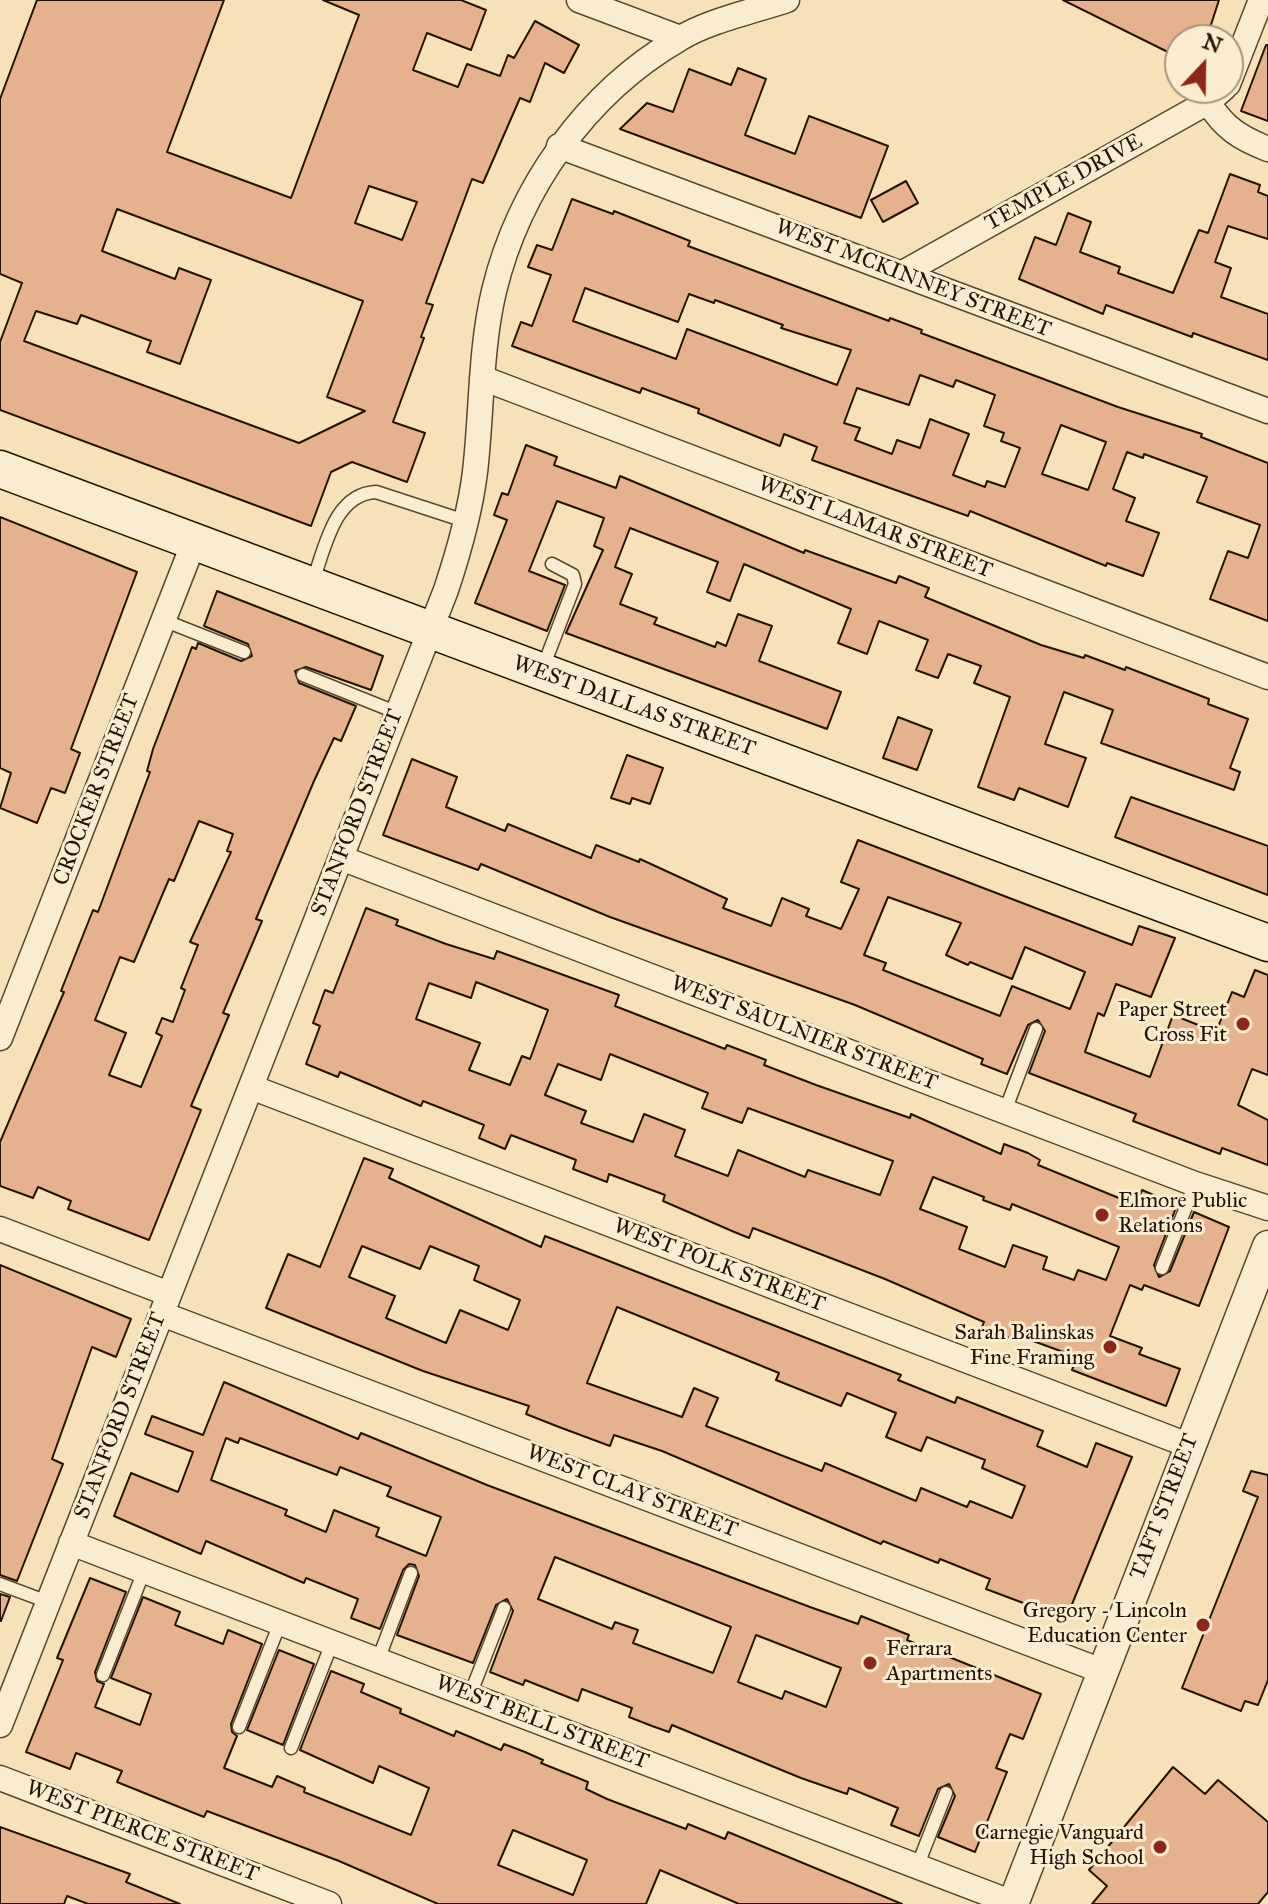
<!DOCTYPE html>
<html>
<head>
<meta charset="utf-8">
<style>
  body { margin:0 }
  #map { position:relative; width:1268px; height:1904px; overflow:hidden; background:#f7e1b8; font-family:"IM FELL Great Primer",serif }
  canvas { display:block }
  .north { position:absolute; left:1164px; top:24px; width:80px; height:80px; box-sizing:border-box; background:#faecd1; border:2px solid #a4957f; border-radius:50%; rotate:22deg; font-size:22px; font-weight:700; line-height:32px; text-align:center; color:#231304 }
  .north::after { content:''; display:block; margin:auto; width:28px; height:36px; background:#8f2418; clip-path:polygon(50% 0,100% 100%,50% 72%,0 100%) }
</style>
</head>
<body>
<div id="map">
<canvas width="1268" height="1904"></canvas>
<div class="north">N</div>
</div>
<script>
const context = document.querySelector('canvas').getContext('2d');
context.lineJoin = 'round';
function fill(path, color) { context.fillStyle = color; context.fill(path, 'evenodd'); }
function strokePath(path, color, width, dash) { context.strokeStyle = color; context.lineWidth = width; context.lineCap = dash ? 'butt' : 'round'; context.setLineDash(dash || []); context.stroke(path); }
function drawText(font, color, halo, rows, align = 'center') {
  context.font = font + ' "IM FELL Great Primer",serif'; context.lineWidth = 6; context.setLineDash([]); context.textBaseline = 'middle'; context.strokeStyle = halo; context.fillStyle = color; for (const [text, x, y, turn = 0] of rows) {
    context.save(); context.translate(x, y); context.rotate((+turn || 0) * Math.PI / 180); context.textAlign = isNaN(turn) ? turn : align; if (halo) context.strokeText(text, 0, 0); context.fillText(text, 0, 0); context.restore();
  }
}
const building = new Path2D(`
  M37,0H224L167,152L291,198L359,15L323,0H461L486,10L471,50L427,33L413,70L458,87L467,64L500,76L508,55L514,58L535,21L579,45L564,73L545,63L530,102L520,98L483,183L472,179L426,303L433,305L421,337L424,338L393,422L425,433L407,482L352,462L331,472L311,526L0,410V342L22,283L0,274V99ZM369,186L417,202L402,240L355,223ZM117,209L363,301L327,397L365,411L299,443L24,341L36,311L77,324L81,315L151,341L147,352L180,364L211,280L179,268L175,279L102,251Z
  M1063,0H1219L1208,34L1202,40H1180V58Z
  M1266,45H1268V121L1241,111Z
  M738,68L766,79L745,135L795,154L809,116L888,146L861,218L620,129L647,103L673,112L689,69L731,85Z
  M1230,174L1260,185L1258,192L1268,196V239L1228,226L1215,262L1231,268L1221,297L1268,314V360L1193,333L1192,337L1106,305L1103,314L1019,279L1035,237L1056,245L1068,213L1091,222L1080,252L1120,267L1118,273L1173,293L1199,230L1208,233Z
  M906,181L918,203L883,222L871,200Z
  M572,199L613,214L614,211L690,241L688,246L889,321L890,318L922,330L921,333L1118,407L1202,434L1201,437L1268,463V621L1210,599L1228,551L1248,558L1260,525L1197,502L1207,477L1144,454L1143,458L1127,452L1113,489L1135,498L1126,521L1159,533L1143,576L1107,563L1106,566L970,511L968,516L812,460L817,447L784,434L780,446L698,413L699,409L642,388L640,393L512,346L521,322L532,326L551,275L528,267L537,245L552,250ZM585,288L678,322L689,294L714,303L715,300L783,325L781,328L851,350L837,385L687,329L676,359L573,321ZM920,375L953,387L956,380L995,395L984,426L1004,433L1001,441L1020,448L1005,487L987,481L985,487L953,475L969,434L930,419L920,448L897,440L892,454L855,440L860,428L844,423L857,388L909,405ZM1061,425L1106,442L1088,490L1042,474Z
  M526,445L557,457L554,465L616,488L620,476L804,553L805,550L896,583L899,576L929,588L925,597L1041,645L1084,658L1085,655L1125,670L1126,667L1209,699L1208,704L1248,719L1230,768L1240,772L1234,790L1101,743L1113,710L1064,692L1045,744L1086,758L1068,807L1019,788L1014,800L978,787L1010,697L974,683L981,666L948,654L938,678L916,670L928,640L879,621L867,654L838,643L851,609L744,564L730,601L707,592L718,562L630,528L615,567L632,574L620,604L657,618L654,624L715,647L717,642L726,646L738,614L772,626L759,661L841,692L827,729L566,633L603,550L594,546L604,518L557,501L529,571L565,585L547,631L475,603L507,520L494,515L502,493L508,495Z
  M0,517L137,572L71,749L80,753L65,793L51,788L37,823L0,808L11,773L0,768Z
  M217,591L383,656L371,690L306,667L295,671L299,683L356,706L341,741L334,738L314,781L256,919L262,921L223,1013L229,1015L191,1106L201,1110L149,1240L68,1209L71,1201L38,1187L33,1198L0,1186V1142L64,992L61,991L93,910L98,912L150,772L147,771L153,749L192,647L196,649L198,643L241,661L252,656L248,644L204,626ZM199,821L233,834L227,851L231,852L190,942L198,945L181,988L185,990L173,1022L162,1018L156,1033L162,1036L141,1087L109,1075L126,1033L95,1020L120,957L134,962L169,879L174,881Z
  M898,717L932,730L917,770L883,758Z
  M627,755L663,768L650,804L632,798L630,804L611,798Z
  M412,759L457,777L446,807L505,831L508,824L591,858L596,845L639,862L640,859L727,899L723,908L771,926L782,898L809,909L806,916L841,929L859,889L841,882L858,840L1132,945L1139,926L1175,938L1151,997L1116,984L1104,1016L1098,1013L1085,1052L1150,1077L1173,1015L1216,1032L1232,992L1244,997L1255,970L1268,975V1075L1252,1069L1238,1105L1268,1120V1165L1222,1148L1220,1154L1133,1121L1136,1114L1029,1073L1045,1031L1038,1020L1028,1025L1007,1074L981,1064L983,1059L855,1005L610,917L481,864L478,870L383,835ZM888,897L961,923L946,955L968,965L970,962L1012,979L1025,947L1085,972L1070,1009L1012,986L1000,1016L883,970L886,963L864,955Z
  M1131,797L1268,846V895L1115,837Z
  M366,908L398,920L396,925L446,944L494,959L497,951L619,995L615,1006L725,1049L727,1045L766,1060L764,1065L816,1085L910,1118L911,1114L1001,1154L1004,1144L1028,1153L1040,1160L1038,1165L1136,1205L1142,1190L1177,1205L1154,1265L1159,1277L1170,1271L1194,1212L1229,1227L1199,1306L1144,1285L1142,1290L1130,1285L1110,1336L1142,1348L1139,1354L1180,1369L1166,1406L1072,1370L1077,1357L1014,1334L1012,1339L982,1327L984,1322L885,1279L753,1228L749,1238L732,1231L663,1201L665,1195L609,1174L607,1182L573,1169L576,1160L511,1135L505,1149L479,1138L484,1125L423,1101L421,1106L340,1072L338,1077L306,1064L320,1026L313,1023L325,990L333,993ZM476,982L548,1010L530,1059L522,1056L510,1085L469,1070L480,1043L416,1019L429,983L471,998ZM610,1054L708,1093L702,1108L742,1123L748,1108L893,1161L880,1195L808,1170L805,1177L738,1150L728,1176L675,1156L685,1130L644,1114L633,1142L581,1123L586,1111L545,1095L558,1064L601,1080ZM933,1177L984,1197L983,1200L1010,1210L1012,1204L1119,1247L1106,1280L1078,1270L1074,1280L1043,1269L1047,1257L1013,1245L1005,1267L959,1249L967,1227L920,1209Z
  M364,1158L393,1169L389,1178L541,1247L545,1236L901,1375L898,1380L955,1403L957,1397L1043,1431L1037,1446L1087,1467L1096,1443L1132,1457L1066,1619L986,1589L990,1579L940,1559L938,1563L883,1541L881,1544L662,1451L614,1435L610,1446L559,1427L526,1414L529,1406L423,1371L266,1308L288,1254L320,1267ZM362,1246L420,1269L430,1246L479,1266L474,1280L520,1300L508,1330L460,1310L446,1343L386,1318L395,1296L349,1277ZM617,1307L779,1373L776,1380L841,1406L847,1393L896,1413L886,1437L921,1451L927,1437L985,1460L982,1468L1025,1486L1012,1518L970,1501L967,1507L921,1488L916,1501L825,1463L822,1471L706,1426L718,1398L694,1388L682,1417L587,1383Z
  M0,1265L131,1319L116,1357L92,1347L52,1459L63,1464L17,1581L0,1575Z
  M224,1382L358,1439L361,1433L487,1485L810,1607L858,1624L861,1616L909,1635L907,1640L1041,1694L1023,1739L1010,1734L996,1768L1007,1772L975,1852L938,1837L955,1796L949,1784L938,1789L919,1836L891,1825L898,1808L849,1788L847,1794L801,1778L672,1725L669,1732L652,1726L629,1717L632,1708L582,1689L578,1701L525,1680L523,1685L490,1672L513,1611L507,1599L496,1605L473,1663L397,1635L419,1576L415,1565L409,1564L403,1570L380,1629L351,1618L358,1599L306,1578L304,1583L206,1541L201,1554L114,1516L131,1473L178,1492L193,1452L145,1434L152,1416L203,1435ZM226,1438L238,1443L240,1438L337,1475L340,1467L391,1487L387,1496L441,1517L426,1556L376,1536L379,1528L334,1510L326,1532L285,1515L287,1510L211,1480ZM555,1557L731,1627L713,1673L633,1643L638,1630L615,1622L612,1629L538,1599ZM756,1635L841,1668L826,1707L785,1691L782,1699L738,1682Z
  M1251,1471L1268,1475V1680L1258,1705L1245,1701L1241,1711L1182,1688L1258,1497L1243,1491Z
  M90,1578L126,1592L95,1672L97,1681L104,1684L95,1707L140,1725L151,1694L111,1678L143,1597L180,1612L175,1625L223,1644L228,1630L262,1644L231,1724L232,1732L237,1736L224,1768L272,1787L277,1776L305,1788L304,1792L411,1835L429,1788L379,1766L373,1783L300,1750L331,1671L364,1684L361,1692L401,1709L400,1713L454,1736L456,1731L501,1750L504,1744L525,1752L543,1760L541,1763L588,1782L586,1789L607,1799L686,1829L688,1824L725,1839L728,1832L902,1904H739L660,1870L646,1904H438L339,1861L207,1811L204,1817L117,1782L122,1771L76,1753L70,1769L26,1752L63,1660L57,1658ZM513,1830L587,1860L573,1895L498,1865Z
  M0,1594L10,1597L1,1621H0Z
  M279,1650L314,1664L283,1745L247,1730Z
  M1173,1767L1205,1794L1218,1780L1268,1822V1892L1258,1904H1092L1107,1886L1089,1870Z
  M0,1827L130,1874L126,1882L180,1904H88L67,1896L64,1904H0Z`);
fill(building, '#e6b28e');
strokePath(building, '#231304', 2);
const service = new Path2D(`
  M312,583C325,550 333,494 376,492L468,522
  M163,620L244,652
  M542,670L575,584L573,575L552,564
  M303,675L398,713
  M1005,1111L1036,1029
  M1162,1268L1195,1184
  M0,1584L48,1602
  M378,1660L411,1573
  M103,1675L144,1571
  M470,1695L504,1608
  M239,1727L280,1623
  M291,1748L332,1643
  M917,1867L946,1793`);
const minor = new Path2D(`
  M579,0L680,38
  M1228,84L1261,0
  M1208,102C1224,128 1240,138 1268,149
  M559,146L1268,411
  M901,274L1208,102L1224,88
  M482,378L1268,677
  M341,858L1195,1184L1268,1208
  M0,1038L194,542
  M251,1087L1188,1445
  M0,1229L169,1294
  M162,1314L1102,1671
  M71,1543L1013,1903
  M0,1725L446,590C459,551 470,513 475,472C482,413 480,350 494,291C519,188 586,93 679,39C708,21 754,11 787,0
  M0,1778L329,1904`);
const tertiary = new Path2D(`
  M1013,1904L1268,1246`);
const secondary = new Path2D(`
  M0,469L1268,943`);
strokePath(service, '#584631', 15);
strokePath(minor, '#584631', 27);
strokePath(tertiary, '#584631', 33);
strokePath(secondary, '#231304', 39);
strokePath(service, '#faecd1', 12);
strokePath(minor, '#faecd1', 24);
strokePath(tertiary, '#faecd1', 30);
strokePath(secondary, '#faecd1', 36);
for (const [x, y, r, color] of [
  [1243,1024,8,"#8f2418"],
  [1102,1215,8,"#8f2418"],
  [1110,1347,8,"#8f2418"],
  [1203,1625,8,"#8f2418"],
  [870,1663,8,"#8f2418"],
  [1160,1847,8,"#8f2418"]
]) { const dot = new Path2D(); dot.arc(x, y, r, 0, 2 * Math.PI); context.fillStyle = color; context.fill(dot); strokePath(dot, '#faecd1', 3); }
drawText('22px', '#231304', '#faecd1', [
  ["TEMPLE DRIVE",1064,183,-29],
  ["WEST MCKINNEY STREET",913,279,21],
  ["WEST LAMAR STREET",875,528,21],
  ["WEST DALLAS STREET",634,707,20],
  ["CROCKER STREET",97,790,-69],
  ["STANFORD STREET",358,813,-69],
  ["WEST SAULNIER STREET",804,1034,21],
  ["WEST POLK STREET",719,1266,21],
  ["STANFORD STREET",121,1416,-69],
  ["WEST CLAY STREET",632,1492,21],
  ["TAFT STREET",1165,1507,-69],
  ["WEST BELL STREET",542,1723,21],
  ["WEST PIERCE STREET",142,1832,21]
]);
drawText('22px', '#231304', '#faecd1', [
  ["Paper Street",1227,1011],
  ["Cross Fit",1227,1036],
  ["Elmore Public",1118,1202,"left"],
  ["Relations",1118,1227,"left"],
  ["Sarah Balinskas",1094,1334],
  ["Fine Framing",1094,1359],
  ["Gregory - Lincoln",1187,1612],
  ["Education Center",1187,1637],
  ["Ferrara",886,1650,"left"],
  ["Apartments",886,1675,"left"],
  ["Carnegie Vanguard",1144,1834],
  ["High School",1144,1859]
], 'right');
</script>
</body>
</html>
